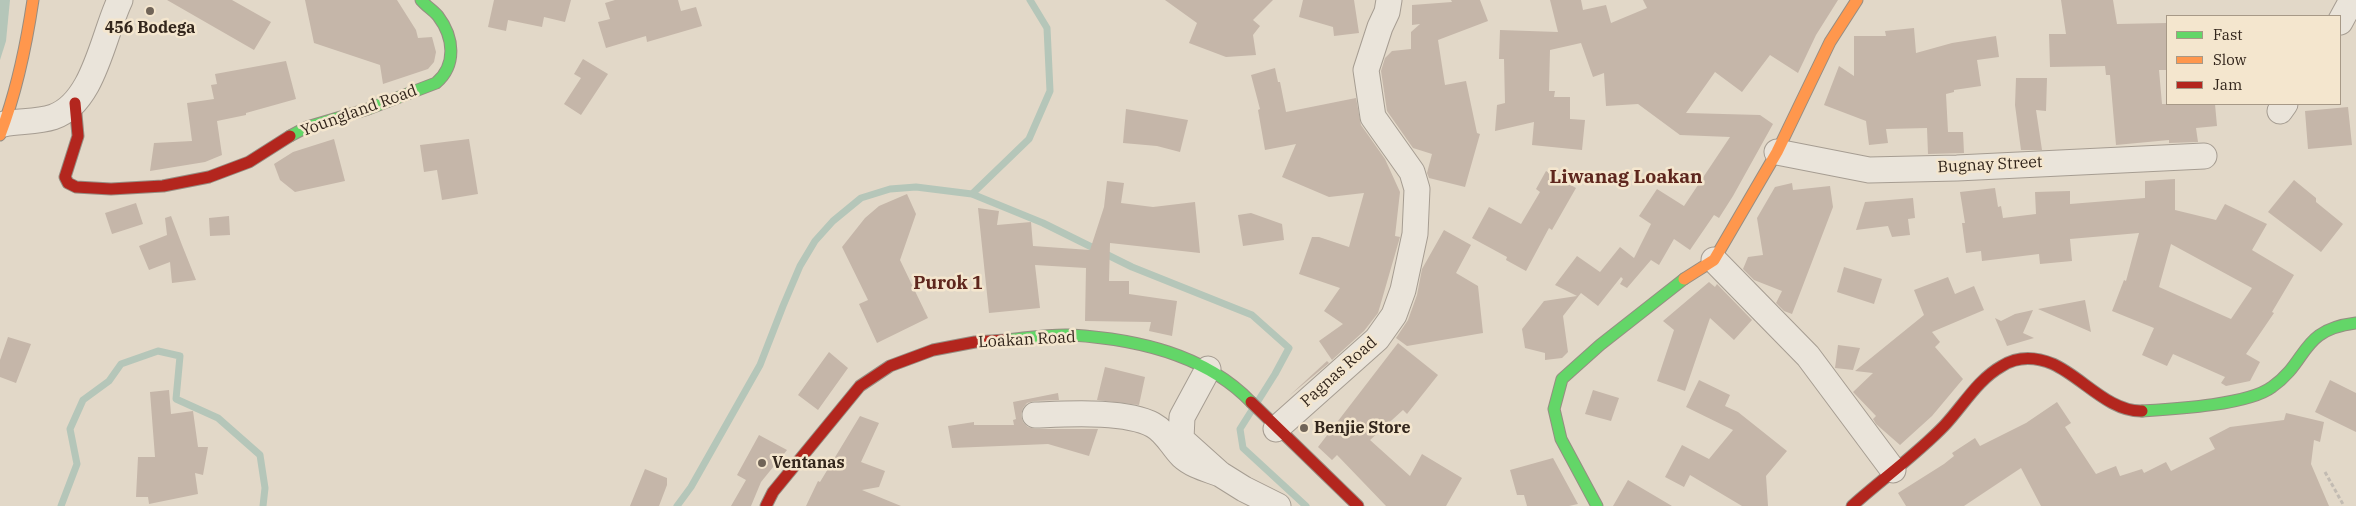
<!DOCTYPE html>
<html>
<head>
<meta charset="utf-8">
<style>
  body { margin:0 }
  #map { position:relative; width:2356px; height:506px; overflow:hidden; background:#e2d8c8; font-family:"IBM Plex Serif",serif }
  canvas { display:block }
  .legend { position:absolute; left:2166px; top:15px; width:175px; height:90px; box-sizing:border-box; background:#f4e6ce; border:1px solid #a79987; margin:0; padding:6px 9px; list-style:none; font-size:15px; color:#33261c }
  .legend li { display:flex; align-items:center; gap:10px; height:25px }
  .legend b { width:25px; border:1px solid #a79987 }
</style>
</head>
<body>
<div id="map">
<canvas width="2356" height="506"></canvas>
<ul class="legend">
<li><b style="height:6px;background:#63d668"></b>Fast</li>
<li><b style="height:6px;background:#ff974d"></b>Slow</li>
<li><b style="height:6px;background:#b3261e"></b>Jam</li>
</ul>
</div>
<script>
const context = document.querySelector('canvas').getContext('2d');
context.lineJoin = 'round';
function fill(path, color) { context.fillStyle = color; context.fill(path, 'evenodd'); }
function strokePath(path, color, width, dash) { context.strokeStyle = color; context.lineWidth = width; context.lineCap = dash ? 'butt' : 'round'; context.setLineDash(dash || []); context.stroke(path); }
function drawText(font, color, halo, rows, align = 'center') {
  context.font = font + ' "IBM Plex Serif",serif'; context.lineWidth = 5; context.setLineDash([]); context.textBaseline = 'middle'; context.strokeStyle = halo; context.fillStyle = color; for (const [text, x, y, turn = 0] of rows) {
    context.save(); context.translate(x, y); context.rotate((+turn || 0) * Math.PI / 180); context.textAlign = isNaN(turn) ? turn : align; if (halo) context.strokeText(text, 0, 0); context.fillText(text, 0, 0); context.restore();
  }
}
fill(new Path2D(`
  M0,0H10L6,41L0,60Z`), '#b5c6b9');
strokePath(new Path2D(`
  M972,194L1029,139L1050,91L1047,28L1030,0
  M1252,410L1240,429L1243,448L1306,506
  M61,506L77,464L70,429L83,400L109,381L121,364L158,351L180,356L176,399L218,418L260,455L265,488L263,506
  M677,506L691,487L760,365L783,306L800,266L815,241L833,221L861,198L890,189L916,187L972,194L1043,223L1132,267L1252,315L1289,348L1275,374L1258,401`), '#b5c6b9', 7);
fill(new Path2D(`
  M167,0H232L271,22L254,50Z
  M305,0H397L416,30L418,38L432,37L436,52L434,62L428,69L383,84L380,65L314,43Z
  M494,0H571L565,22L544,17L542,27L508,20L506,31L488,27Z
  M615,0H678L681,11L696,7L702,26L647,42L646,36L606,48L598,22L610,19L605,3Z
  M1165,0H1273L1253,20L1260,26L1253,35L1256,55L1226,57L1189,43L1197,23Z
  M1303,0H1354L1359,33L1334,36L1333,27L1299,17Z
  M1451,0H1480L1488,21L1438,40L1445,85L1466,81L1477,133L1480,134L1465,187L1429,178L1427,173L1432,154L1413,148L1387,111L1381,71L1385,58L1392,51L1411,49V32L1420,24L1412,25V5L1452,2Z
  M1550,0H1581L1583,10L1606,5L1611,23L1647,8L1643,0H1838L1816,35L1798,73L1770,55L1742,92L1715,72L1686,113L1760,115L1773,124L1733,196L1719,218L1714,215L1690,250L1674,239L1659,265L1651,260L1627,288L1620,284L1623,279L1621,277L1598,306L1581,293L1563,316L1568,352L1562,358L1545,360V353L1525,348L1522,329L1544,301L1577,296L1555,285L1577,256L1600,272L1620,247L1634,258L1651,224L1639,216L1657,189L1684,206L1730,137L1680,135L1638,104L1606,106L1604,73L1593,77L1581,43L1550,50L1549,91H1555L1554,97H1570V119L1585,120L1582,150L1532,145L1534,122L1495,131L1497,105L1505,103L1504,59H1499L1500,30L1558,32Z
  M2061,0H2113L2117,24L2167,23V70H2159L2162,104H2215L2217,126L2196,128L2198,142L2169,143V140L2116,145L2110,75H2106L2105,66L2050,67L2049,34H2066Z
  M1914,28L1916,53L1952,43L1996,36L1999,57L1977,60L1981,86L1954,90V92L1946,94L1948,132H1963L1964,153L1928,154L1927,128L1886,129L1888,143L1869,145L1866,121L1824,105L1839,66L1854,76V36H1886L1885,31Z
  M583,59L608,74L581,115L564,104L581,78L574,74Z
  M286,61L296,99L246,113V115L217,121L222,155L205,162L150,171L154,143L192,141L187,103L214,99L211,85L217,84L215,74Z
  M1275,68L1278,82H1280L1286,112L1356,98L1361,125L1385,159L1400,192L1395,236L1400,237L1378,313L1364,331L1332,360L1319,341L1343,324L1324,311L1340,288L1299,274L1312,237H1319L1349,247L1364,193L1329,197L1282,177L1296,144L1265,150L1258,110L1260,109L1251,75Z
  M2016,78H2047L2046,111L2036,110L2042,150H2021L2015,105Z
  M2348,107L2352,145L2308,149L2305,111Z
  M1126,109L1188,120L1180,152L1157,146L1123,143Z
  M334,139L345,181L295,192L280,180L274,164L293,152Z
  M469,139L478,194L442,200L437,170L424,172L420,145Z
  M1546,171L1576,188L1552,230L1549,228L1526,271L1506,260L1507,257L1472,238L1489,207L1521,224L1540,192L1536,189Z
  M2175,179V210L2216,220L2225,204L2267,224L2252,250L2294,275L2272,312L2274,313L2246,354L2260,362L2250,381L2226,386L2221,383L2225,377L2173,354L2167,366L2142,355L2154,328L2112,311L2124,280L2126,281L2139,233L2070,239L2072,261L2040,264L2039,254L1982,261L1981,251L1966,253L1962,223H1965L1960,192L1995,188L1998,207L2001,206L2003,218L2036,214L2035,192L2070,191V204L2145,198V181ZM2171,244L2252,288L2231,319L2159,287Z
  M2294,180L2316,198V202L2343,224L2321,252L2268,212Z
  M1107,181L1124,183L1121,203L1153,207L1195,202L1200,253L1110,243L1109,281H1129V294L1177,301L1172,336L1149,331L1151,322L1085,321L1086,268L1035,265L1040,308L989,313L978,208L999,211L997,225L1031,222L1033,246L1090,250L1104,207Z
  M1792,183L1793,190L1830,186L1833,207L1792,314L1784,311L1776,303L1782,291L1754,280L1743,269L1748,257L1763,255L1757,218L1775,187Z
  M907,194L916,214L900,260L928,318L877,343L859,304L868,300L842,247L865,218L879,206Z
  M1913,198L1915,218L1908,219L1910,235L1892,237L1888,226L1856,230L1865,202Z
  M136,203L143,224L112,234L105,213Z
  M1251,213L1282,224L1284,240L1243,246L1238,215Z
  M171,216L182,245L196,280L172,283L170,262L149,270L139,246L167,235L165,218Z
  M229,216L230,235L210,236L209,218Z
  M1444,230L1471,245L1456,273L1478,286L1483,333L1407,346L1396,338L1408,320L1417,295L1422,269Z
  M1844,267L1882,279L1874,304L1837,292Z
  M1948,277L1955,294L1974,286L1984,310L1932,332L1940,342L1935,347L1963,379L1932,416L1900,445L1876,424L1873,419L1876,416L1853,392L1873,373L1855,371L1924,315L1914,290Z
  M1709,282L1715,287L1717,284L1752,320L1734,340L1710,318L1685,391L1657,381L1674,330L1663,321Z
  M2085,300L2091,332L2038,309Z
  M2033,310L2023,333L2034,338L2007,346L1995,318L2001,321L2015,314Z
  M8,337L31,344L16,383L0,377V360Z
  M1398,343L1438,375L1407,414L1403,410L1370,440L1410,476L1422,454L1462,478L1446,506H1386L1337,455L1332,460L1318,447Z
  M1838,345L1860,348L1853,370L1835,368Z
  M829,352L848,368L818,410L798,395Z
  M1327,361L1329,363L1289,396Z
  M1105,367L1145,377L1139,405L1097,400Z
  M1699,380L1730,395L1725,406L1738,412L1787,451L1766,476L1768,506H1742L1690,475L1684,487L1665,477L1682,445L1709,459L1733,430L1686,407Z
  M2330,380L2356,393V432L2315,412Z
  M169,390L171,414L193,411L198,447H208L203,475L195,473L198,494L149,504L148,497H136L138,457H155L150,392Z
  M1593,390L1619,398L1611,421L1585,414Z
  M1058,393L1059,400L1034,401L1027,403L1023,408L1021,415L1023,422L1028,427L1035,429H1098L1089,456L1048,444L952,448L948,426L974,422V425H1014L1013,420L1016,419L1013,402Z
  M2057,402L2071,423L2065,427L2096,474L2116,466L2120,476L2142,469L2144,473L2166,462L2171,471L2215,449L2209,438L2230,427L2284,420L2286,413L2324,422L2320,442L2314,440L2311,464L2329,506H2041L2021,468L1964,506H1906L1898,493L1944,464L1954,456L1952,453L1975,438L1980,446L2026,423Z
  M860,416L879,423L861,462L885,471L879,487L862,490L901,506H806L818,481L820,482Z
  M759,435L787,450L761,482L751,506H731L746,480L737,475Z
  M1553,458L1578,504L1569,506H1527L1524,495H1517L1510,470Z
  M645,469L667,478V485L659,506H630Z
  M1628,480L1672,506H1613Z`), '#c5b6a9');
const street = new Path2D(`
  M2340,22L2352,0
  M2280,111L2285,104
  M4,124C19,121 38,122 53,117C94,103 103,35 120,0
  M1777,152L1869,170L1957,168L2204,156
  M1714,260L1808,356L1893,470
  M1208,369L1182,417L1181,439L1220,474L1244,489L1278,506
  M1035,415C1066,414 1125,410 1153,425C1166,432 1172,446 1182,456C1193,466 1207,469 1220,474
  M1276,429L1377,339L1394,315L1403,290L1415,234L1417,189L1412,172L1373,117L1366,70L1380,27L1387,12L1389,0`);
const fast = new Path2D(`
  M290,136L307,127L368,109L436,83C457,65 454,37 438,16C433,10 426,6 421,0
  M1006,340C1027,338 1050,334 1071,335C1136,339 1205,354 1251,402
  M2142,411C2174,409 2248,405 2272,387C2310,360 2299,330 2356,323
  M1597,506L1561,439L1554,409L1562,379L1600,345L1684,279`);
const slow = new Path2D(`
  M0,135C17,91 26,47 33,0
  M1684,279L1714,260L1777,152L1830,42L1857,0`);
const jam = new Path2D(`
  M75,103L78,136L65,177L68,183L76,187L111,189L163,186L209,177L249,162L290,136
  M1251,402L1358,506
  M766,506L773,492L860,386L890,366L933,350L975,342L1006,340
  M1852,506C1882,479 1916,455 1944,426C1963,406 1977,380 2002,366C2018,356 2036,357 2053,364C2082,377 2109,412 2142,411`);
strokePath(street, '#a69d92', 27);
strokePath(fast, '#968d82', 13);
strokePath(slow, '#968d82', 13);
strokePath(jam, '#968d82', 13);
strokePath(new Path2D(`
  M2325,472L2344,506`), '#c2bbb2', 3, [4, 2.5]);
strokePath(street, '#eae4da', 25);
strokePath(fast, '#63d668', 11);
strokePath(slow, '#ff974d', 11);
strokePath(jam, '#b3261e', 11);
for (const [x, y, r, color] of [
  [150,11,5,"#706458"],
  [1304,428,5,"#706458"],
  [762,463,5,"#706458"]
]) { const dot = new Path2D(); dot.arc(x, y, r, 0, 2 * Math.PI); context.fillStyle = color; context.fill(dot); strokePath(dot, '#f4e6ce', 2); }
drawText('bold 16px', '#33261c', '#f4e6ce', [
  ["456 Bodega",150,28,"center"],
  ["Benjie Store",1314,428],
  ["Ventanas",772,463]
], 'left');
drawText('16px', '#33261c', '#f4e6ce', [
  ["Youngland Road",359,111,-20],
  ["Bugnay Street",1990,165,-3],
  ["Loakan Road",1027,340,-3],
  ["Pagnas Road",1339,372,-42]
]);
drawText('bold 18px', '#5e261d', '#f4e6ce', [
  ["Purok 1",948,284]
]);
drawText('bold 19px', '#5e261d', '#f4e6ce', [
  ["Liwanag Loakan",1626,178]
]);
</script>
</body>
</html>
